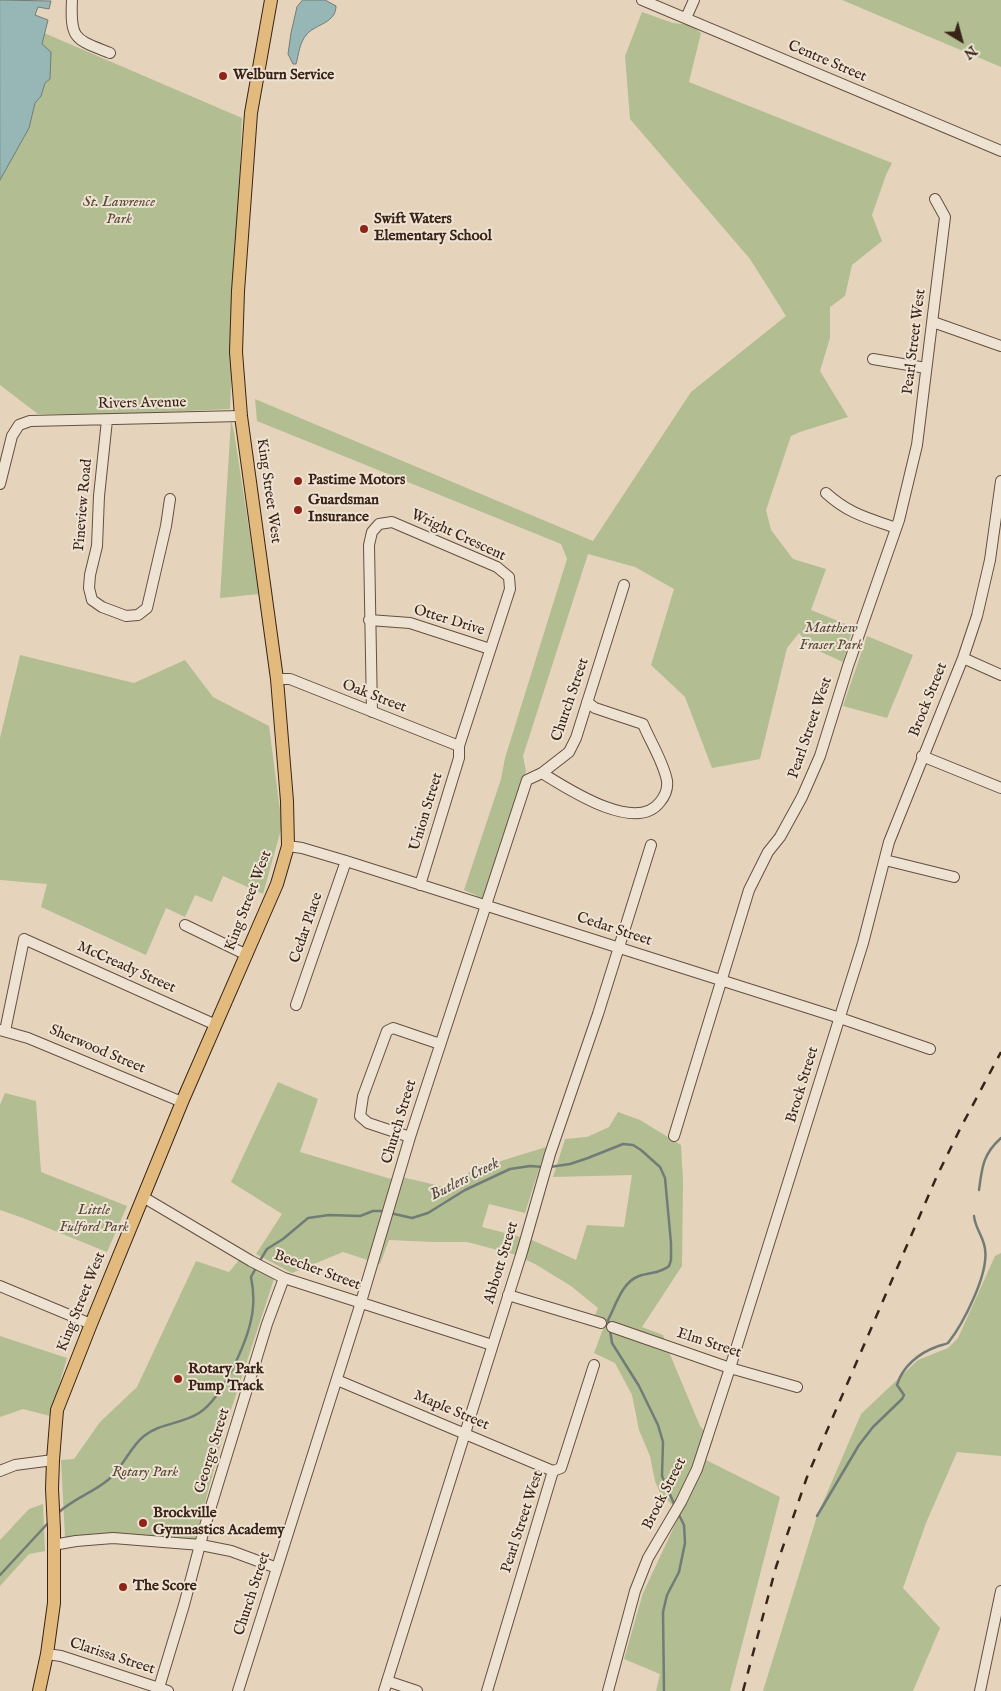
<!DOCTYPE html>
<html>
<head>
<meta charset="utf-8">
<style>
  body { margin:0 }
  #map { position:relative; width:1001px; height:1691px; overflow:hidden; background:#e5d4bb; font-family:"IM FELL English",serif }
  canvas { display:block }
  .north { position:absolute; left:936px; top:15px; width:50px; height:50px; -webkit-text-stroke:4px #eee3d3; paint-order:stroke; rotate:143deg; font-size:14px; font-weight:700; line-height:20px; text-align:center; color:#3a2318 }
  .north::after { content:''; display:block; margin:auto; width:18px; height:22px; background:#3a2318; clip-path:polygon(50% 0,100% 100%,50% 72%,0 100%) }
</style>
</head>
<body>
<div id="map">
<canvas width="1001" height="1691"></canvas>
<div class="north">N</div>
</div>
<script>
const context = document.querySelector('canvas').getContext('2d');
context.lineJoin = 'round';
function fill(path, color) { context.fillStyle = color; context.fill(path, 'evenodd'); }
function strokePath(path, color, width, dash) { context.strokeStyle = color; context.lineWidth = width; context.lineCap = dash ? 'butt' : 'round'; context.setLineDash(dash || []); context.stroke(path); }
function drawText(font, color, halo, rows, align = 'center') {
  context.font = font + ' "IM FELL English",serif'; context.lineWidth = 4; context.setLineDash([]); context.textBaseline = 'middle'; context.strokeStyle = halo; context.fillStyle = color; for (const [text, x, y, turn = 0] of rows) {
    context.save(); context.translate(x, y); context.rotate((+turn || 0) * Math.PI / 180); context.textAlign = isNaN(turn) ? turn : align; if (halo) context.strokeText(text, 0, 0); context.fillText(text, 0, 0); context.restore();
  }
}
fill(new Path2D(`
  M842,0H1001V67Z
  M642,12L673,23L690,25L701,33L689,82L892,163L886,175L872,215L882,241L852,265L845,296L830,307V338L820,371L848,417L800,432L791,436L766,510L771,530L793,559L826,569L811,610L853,627L843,662L812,648L799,633L787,648L760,759L712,768L685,697L651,665L674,589L635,567L588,554L523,756L526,771L484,899L464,890L501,779L505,758L567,559L561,544L257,421L255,399L593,541L691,392L786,316L750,259L630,119L625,56Z
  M44,33L242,118L230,409L101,415L38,414L0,385V180L29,128L35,103L41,96L45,82L42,44Z
  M231,420L234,432L259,594L220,598Z
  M867,636L913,655L887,718L843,706Z
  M20,655L134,683L185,660L213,697L269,726L282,826L263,894L223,876L212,902L195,895L185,917L166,908L146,955L41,907L47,884L0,880V738Z
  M278,1082L318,1099L300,1152L391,1179L393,1175L449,1188L472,1170L546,1147L525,1213L489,1204L482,1227L532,1240L576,1260L587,1225L624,1227L632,1175L553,1177L565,1139L587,1137L609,1127L618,1112L640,1120L681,1145L683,1181L682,1266L642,1327L663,1335L669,1352L700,1426L713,1440L706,1460L780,1497L730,1691H656L660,1674L624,1659L643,1593L681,1512L661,1495L655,1481L650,1456L639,1430L632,1395L615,1363L594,1353L603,1329L602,1317L595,1315L598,1308L571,1286L535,1264L513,1254L467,1242H433L389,1240L380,1264L343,1252L292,1273L256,1254L282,1214L231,1182Z
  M5,1093L36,1101L41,1172L127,1206L107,1252L23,1218L0,1210V1105Z
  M1001,1253V1456L957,1452L926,1523L903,1588L940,1628L913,1691H763L817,1516L861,1414L918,1360L948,1348L958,1338L995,1256Z
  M239,1260L274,1279L225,1428L195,1540L65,1537L61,1460L74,1459L100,1422L137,1387L196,1261L229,1272Z
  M0,1336L67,1358L50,1416L23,1409L0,1417Z
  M43,1504L45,1551L29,1554L0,1586V1540L29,1509Z`), '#b2bd92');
const water = new Path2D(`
  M0,0L51,1L49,9L38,7L35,15L48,20L42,44L51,52L50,79L45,83L41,96L35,103L29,128L0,180Z
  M303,0H325L336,6C336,23 316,24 307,34C299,43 299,54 296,64H293L288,54L291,33L297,7Z`);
fill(water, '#96b7b6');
strokePath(water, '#717c77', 1);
strokePath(new Path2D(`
  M550,1167L570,1164L588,1158L623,1144L633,1145L641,1150L660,1167L665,1178L671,1243V1260L669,1266C660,1274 649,1272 639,1276C622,1282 616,1305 608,1320L609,1324
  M979,1190C982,1167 983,1154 1001,1138
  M390,1213L412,1218L428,1213L465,1190L510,1169L530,1166L544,1167
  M259,1262L267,1249L283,1239L308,1218L329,1215L360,1216L373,1211H385
  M610,1330L612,1343L639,1386L658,1425L663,1442L662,1476L675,1506
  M58,1513C73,1499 92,1493 108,1480C123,1468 129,1448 144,1436C160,1423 182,1424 199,1413C224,1397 251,1335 253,1307C254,1296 253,1287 251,1277L257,1266
  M817,1516L859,1445L873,1427L902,1399L904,1395L897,1385C902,1367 919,1353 936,1347C940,1345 944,1345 948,1343C963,1324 989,1274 985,1249C984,1238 975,1228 974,1216
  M0,1575L49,1522
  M664,1691L663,1612L667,1595L679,1572L685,1543L684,1525L678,1513`), '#717c77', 2.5);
const minor = new Path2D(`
  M72,0C70,40 75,39 110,53
  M642,0L1001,151
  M686,18L694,0
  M933,322L1001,346
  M873,359L926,368
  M107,420L99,496L97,546L90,575L89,588L92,600L102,607L126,616L138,615L147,608L166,526L170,499
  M0,484L12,436L19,425L30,421L241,416
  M826,493C849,514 868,518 896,528
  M369,620L410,623L490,649
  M963,658L1001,675
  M277,679H290L459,746
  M372,712L369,545L372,532L379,524L392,522L497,567L509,577L510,589L459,746V758L420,885
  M922,756L1001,788
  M542,773C568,789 636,834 660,802C665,796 668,789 667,781C664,763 650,741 643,724L595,708L587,702
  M288,846L302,848L346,861L840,1018L930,1049
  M885,860L954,877
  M185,925L247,955
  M296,1005L346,861
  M0,1030L28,1038L182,1102
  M5,1031L24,939L216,1025
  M674,1136L749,890L768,852L780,837L802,797L820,756L848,666L899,520L917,445L945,217L935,199
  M410,1137L368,1123L360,1116L363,1096L387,1031L393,1028L440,1044
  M143,1197L251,1261L284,1278L492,1345
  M0,1286L91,1324
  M508,1295L601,1323
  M612,1327L730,1368L797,1387
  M337,1380L553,1471
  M0,1471L15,1465L53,1460
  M553,1471L561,1468L594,1365
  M53,1545L76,1541L113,1538L201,1545L231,1551L277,1568
  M47,1654L61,1656L168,1691
  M387,1681L417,1691
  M158,1691L184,1605L205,1526L267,1324L284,1278
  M238,1691L358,1312L410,1137L527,780L542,773L569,752L576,738L624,585
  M384,1691L522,1252L550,1154L598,1014L651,845
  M487,1691L553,1471
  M608,1691L635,1591L648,1558L681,1502L697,1469L730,1368L863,943L889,842L963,658L977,616L990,560L1001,481
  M980,1691L1001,1591`);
const major = new Path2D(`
  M39,1691L47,1654L54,1603V1529L52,1489L53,1460L57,1410L91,1324L182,1102L277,884L288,846L287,801L277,679L241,416L236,352L238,291L251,113L271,0`);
strokePath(minor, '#654f41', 12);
strokePath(major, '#3a2318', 14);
strokePath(minor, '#eee3d3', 10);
strokePath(major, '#e2ba7e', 12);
strokePath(new Path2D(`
  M743,1691L776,1567L807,1477L936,1178L960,1129L1001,1052`), '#3a2318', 2.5, [9, 9]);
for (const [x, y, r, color] of [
  [223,76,5,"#8f2418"],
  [364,229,5,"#8f2418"],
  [298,481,5,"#8f2418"],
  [298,510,5,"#8f2418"],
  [178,1379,5,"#8f2418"],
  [143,1523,5,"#8f2418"],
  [123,1587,5,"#8f2418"]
]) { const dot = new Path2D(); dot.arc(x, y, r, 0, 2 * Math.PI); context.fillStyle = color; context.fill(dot); strokePath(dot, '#eee3d3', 2); }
drawText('15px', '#3a2318', '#eee3d3', [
  ["Centre Street",827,62,23],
  ["Pearl Street West",915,342,-83],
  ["Rivers Avenue",142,404,-1],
  ["King Street West",268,491,82],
  ["Pineview Road",84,505,-85],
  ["Wright Crescent",458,536,25],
  ["Otter Drive",449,621,17],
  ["Oak Street",374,697,21],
  ["Church Street",571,700,-71],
  ["Brock Street",929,700,-68],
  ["Pearl Street West",811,728,-71],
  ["Union Street",427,812,-73],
  ["King Street West",249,901,-69],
  ["Cedar Place",307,928,-71],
  ["Cedar Street",614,930,18],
  ["McCready Street",126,968,24],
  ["Sherwood Street",97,1050,23],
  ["Brock Street",803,1085,-73],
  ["Church Street",400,1122,-73],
  ["Abbott Street",502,1263,-73],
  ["Beecher Street",317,1271,20],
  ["King Street West",82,1302,-68],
  ["Elm Street",709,1344,18],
  ["Maple Street",451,1411,23],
  ["George Street",213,1451,-73],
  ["Brock Street",665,1494,-63],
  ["Pearl Street West",523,1522,-72],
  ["Church Street",253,1594,-72],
  ["Clarissa Street",112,1657,18]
]);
drawText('bold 15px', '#3a2318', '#eee3d3', [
  ["Welburn Service",233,76],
  ["Swift Waters",374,220],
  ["Elementary School",374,237],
  ["Pastime Motors",308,481],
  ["Guardsman",308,501],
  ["Insurance",308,518],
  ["Rotary Park",188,1370],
  ["Pump Track",188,1387],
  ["Brockville",153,1514],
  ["Gymnastics Academy",153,1531],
  ["The Score",133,1587]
], 'left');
drawText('italic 15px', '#584a36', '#eee3d3', [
  ["St. Lawrence",119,203],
  ["Park",119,220],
  ["Matthew",831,629],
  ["Fraser Park",831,646],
  ["Little",94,1211],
  ["Fulford Park",94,1228],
  ["Rotary Park",145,1473]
]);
drawText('italic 16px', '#514840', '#eee3d3', [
  ["Butlers Creek",465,1180,-27]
]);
</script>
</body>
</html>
